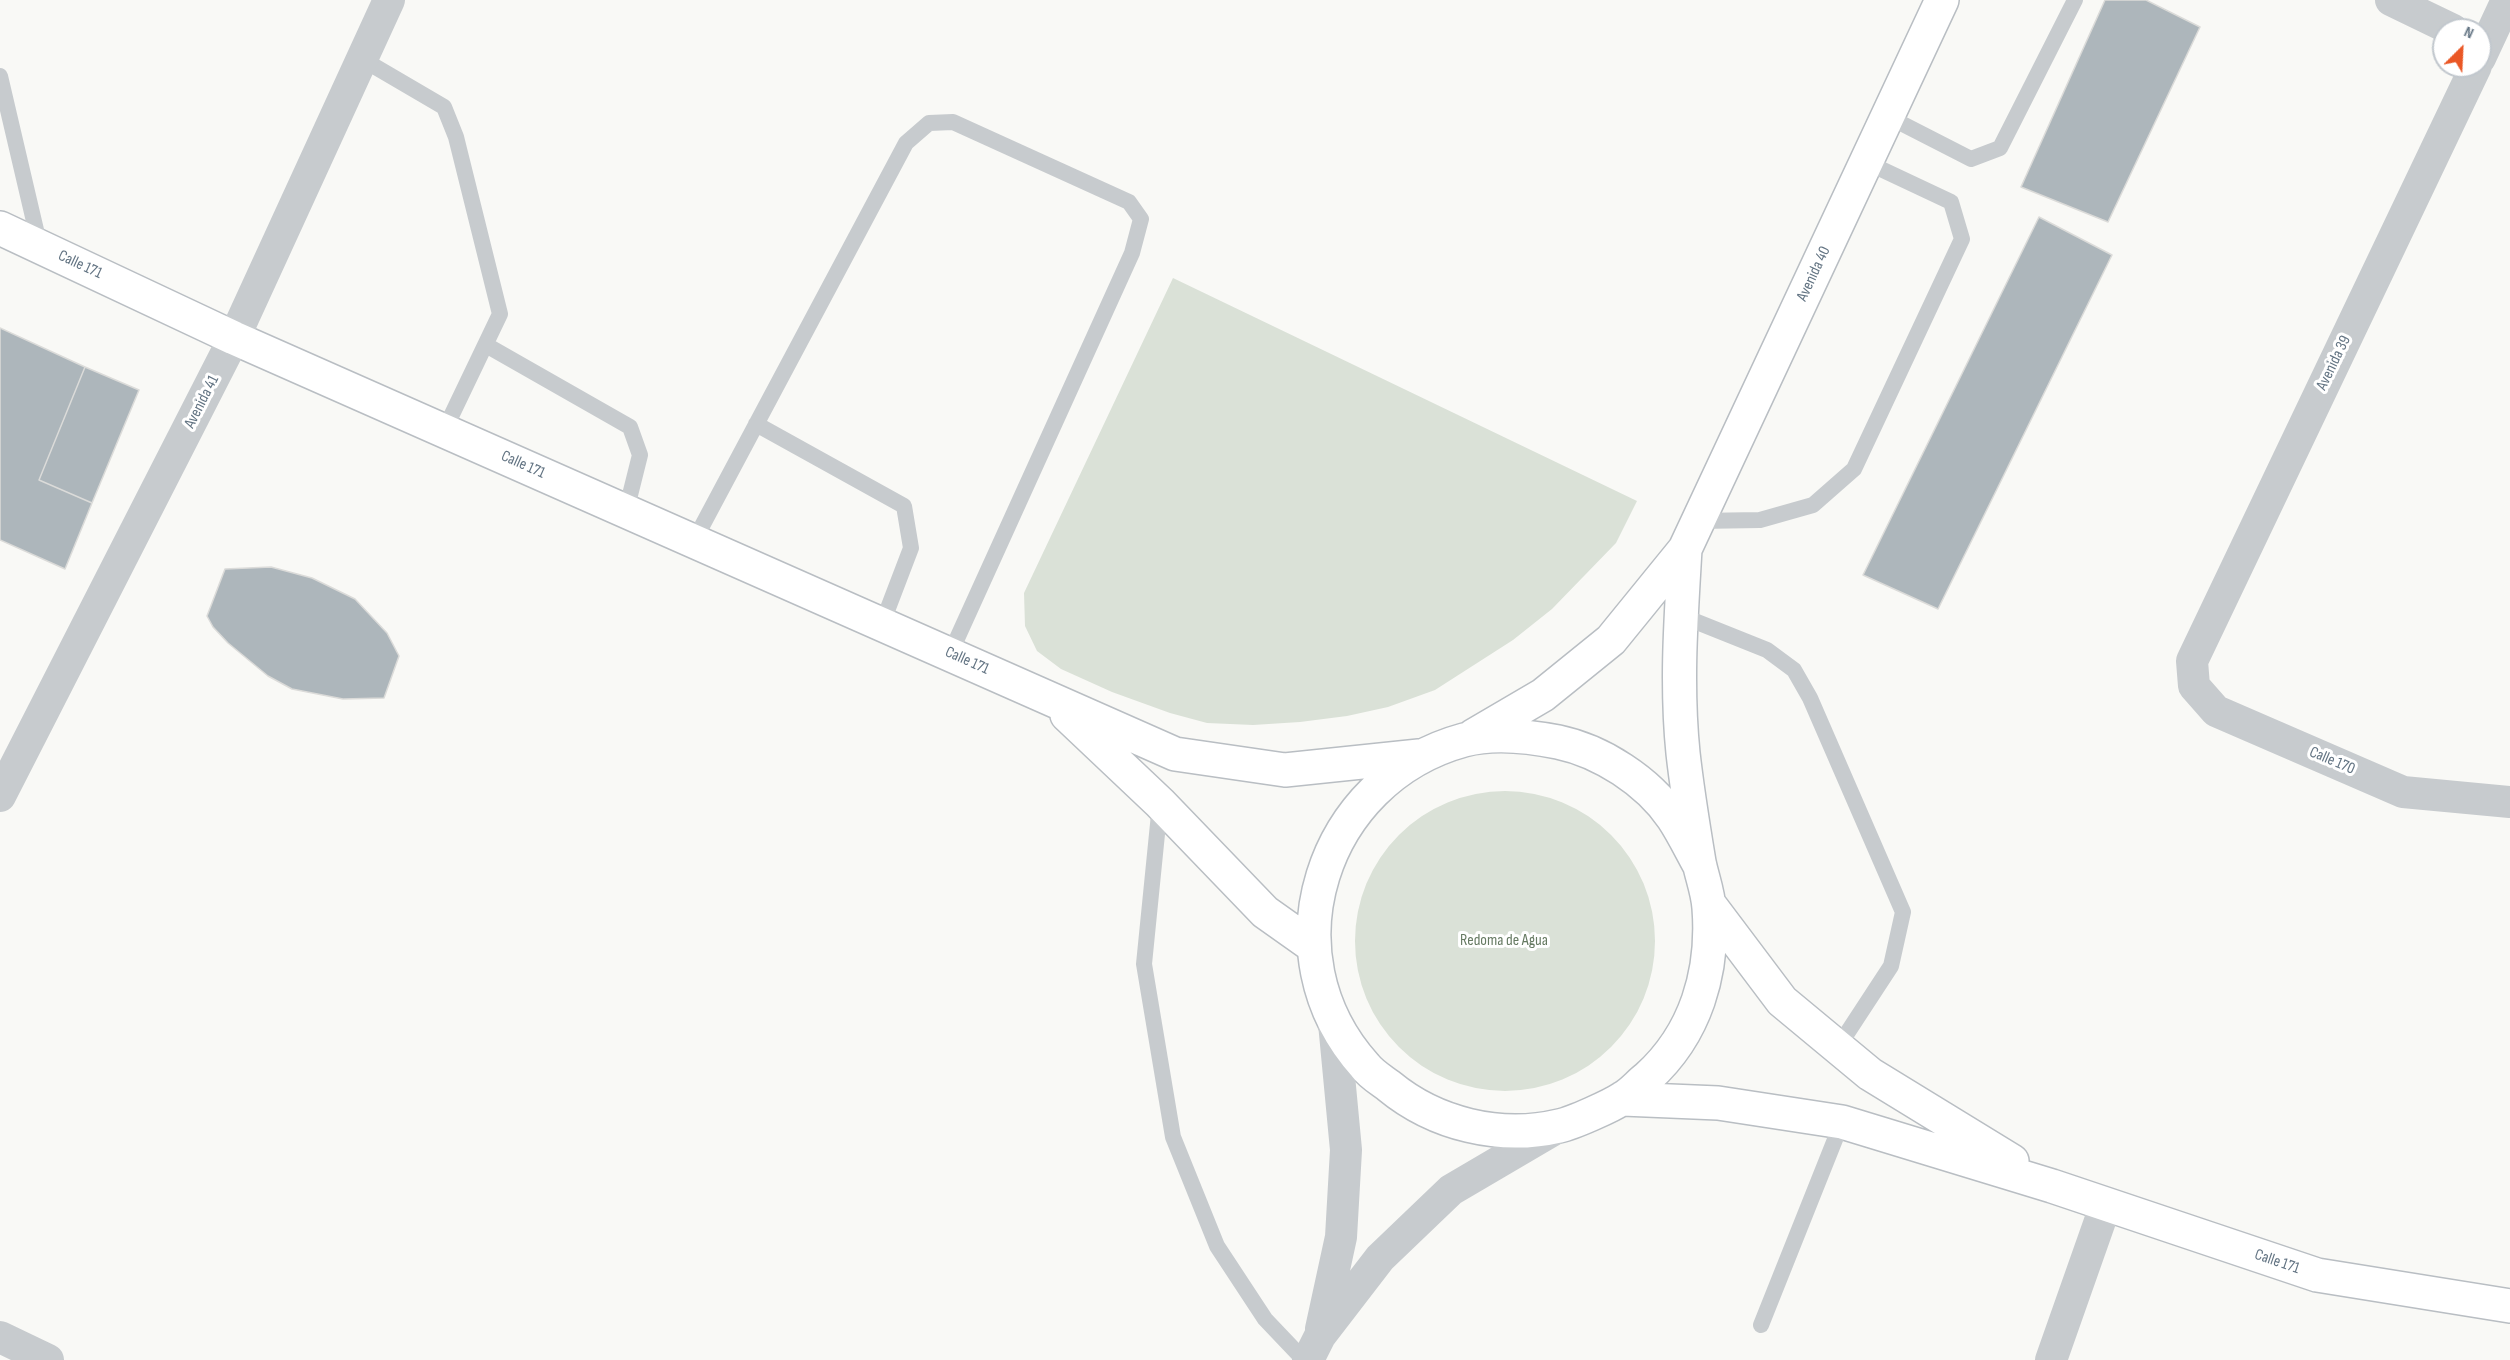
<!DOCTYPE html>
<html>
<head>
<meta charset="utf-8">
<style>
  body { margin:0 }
  #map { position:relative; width:2510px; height:1360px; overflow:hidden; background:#f9f9f6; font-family:"Sofia Sans Condensed",sans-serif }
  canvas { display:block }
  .north { position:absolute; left:2432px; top:18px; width:60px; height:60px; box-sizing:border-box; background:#fff; border:2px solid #c1c7cd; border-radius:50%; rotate:24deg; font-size:16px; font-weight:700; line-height:24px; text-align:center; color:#637483 }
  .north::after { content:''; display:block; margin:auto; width:21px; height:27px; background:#ea5725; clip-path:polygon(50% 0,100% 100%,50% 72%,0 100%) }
</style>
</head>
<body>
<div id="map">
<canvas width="2510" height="1360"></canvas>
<div class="north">N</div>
</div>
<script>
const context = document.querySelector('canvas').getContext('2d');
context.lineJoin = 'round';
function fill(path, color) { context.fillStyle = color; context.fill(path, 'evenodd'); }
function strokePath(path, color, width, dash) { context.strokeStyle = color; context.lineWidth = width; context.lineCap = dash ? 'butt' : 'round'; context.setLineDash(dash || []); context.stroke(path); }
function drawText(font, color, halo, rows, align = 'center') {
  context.font = font + ' "Sofia Sans Condensed",sans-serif'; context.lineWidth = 6; context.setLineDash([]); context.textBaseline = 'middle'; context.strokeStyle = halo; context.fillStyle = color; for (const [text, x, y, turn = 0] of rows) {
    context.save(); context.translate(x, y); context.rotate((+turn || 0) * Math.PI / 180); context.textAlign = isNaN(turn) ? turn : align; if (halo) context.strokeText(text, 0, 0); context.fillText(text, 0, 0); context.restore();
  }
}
fill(new Path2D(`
  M1173,278L1637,501L1616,543L1552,609L1513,640L1435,690L1388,707L1347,716L1300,722L1253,725L1207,723L1170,713L1112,692L1061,669L1037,651L1025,626L1024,593Z
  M1355 941a150 150 0 1 1 300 0a150 150 0 1 1-300 0Z`), '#dae1d7');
const building = new Path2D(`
  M2105,0H2146L2200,27L2108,222L2021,187Z
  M2039,217L2112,255L1938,609L1863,575Z
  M0,328L85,367L39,480L92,503L65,569L0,540Z
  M85,367L139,390L92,503L39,480Z
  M271,567L312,578L355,599L387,633L399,656L384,698L343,699L292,689L268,676L228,643L213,627L207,616L225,569Z`);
fill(building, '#adb6bb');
strokePath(building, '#dbdbd9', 1.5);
const secondary = new Path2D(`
  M0,228L234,338L1175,754L1285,770L1419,756
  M1685,549C1681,618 1676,684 1683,753C1687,789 1693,826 1699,862C1702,877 1708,892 1709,908C1714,972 1696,1034 1647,1078C1639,1084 1632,1093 1623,1098C1611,1106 1573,1123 1559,1126C1500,1140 1435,1124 1389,1086C1381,1080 1371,1074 1365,1066C1264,954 1321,779 1464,740C1494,732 1528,736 1558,742C1601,751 1648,781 1673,818C1683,833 1691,850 1700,866
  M1067,715L1160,803L1265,912L1313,946
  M1473,736L1543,695L1611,640L1685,549L1942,0
  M1709,904L1782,1001L1870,1074L2012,1161
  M1623,1099L1718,1103L1842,1122L2052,1186L2317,1275L2510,1306`);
strokePath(secondary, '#b9bec3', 36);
strokePath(new Path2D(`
  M362,59L444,107L456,137L500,314L444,431
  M0,76L40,247
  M1887,116L1971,159L2000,148L2075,0
  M486,345L630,427L640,455L626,511
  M756,424L904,506L911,548L882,624
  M1698,521L1760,520L1813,505L1854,469L1962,239L1951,202L1866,162
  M694,541L906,143L929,123L953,122L1129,202L1141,219L1132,253L950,654
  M1682,616L1767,650L1794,670L1810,698L1903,912L1891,966L1838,1047
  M1160,804L1144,964L1173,1137L1217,1246L1265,1319L1304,1360
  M1761,1325L1842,1122`), '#c7cbce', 16);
strokePath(new Path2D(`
  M2391,0L2453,30
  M2480,58L2507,0
  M2476,66L2192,661L2194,686L2216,711L2403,792L2510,802
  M0,796L234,338L389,0
  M1321,1329L1341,1237L1346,1150L1334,1023
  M0,1337L48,1360
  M1308,1360L1320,1336L1380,1258L1451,1190L1560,1126
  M2051,1360L2106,1204`), '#c7cbce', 32);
strokePath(secondary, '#fff', 33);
drawText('16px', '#637483', '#fff', [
  ["Calle 171",80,265,25],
  ["Avenida 40",1814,274,-65],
  ["Avenida 39",2334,363,-64],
  ["Avenida 41",202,402,-63],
  ["Calle 171",523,465,24],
  ["Calle 171",967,661,24],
  ["Calle 170",2332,761,23],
  ["Calle 171",2277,1262,19]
]);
drawText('16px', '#667a62', '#fff', [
  ["Redoma de Agua",1504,941]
]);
</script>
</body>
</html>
